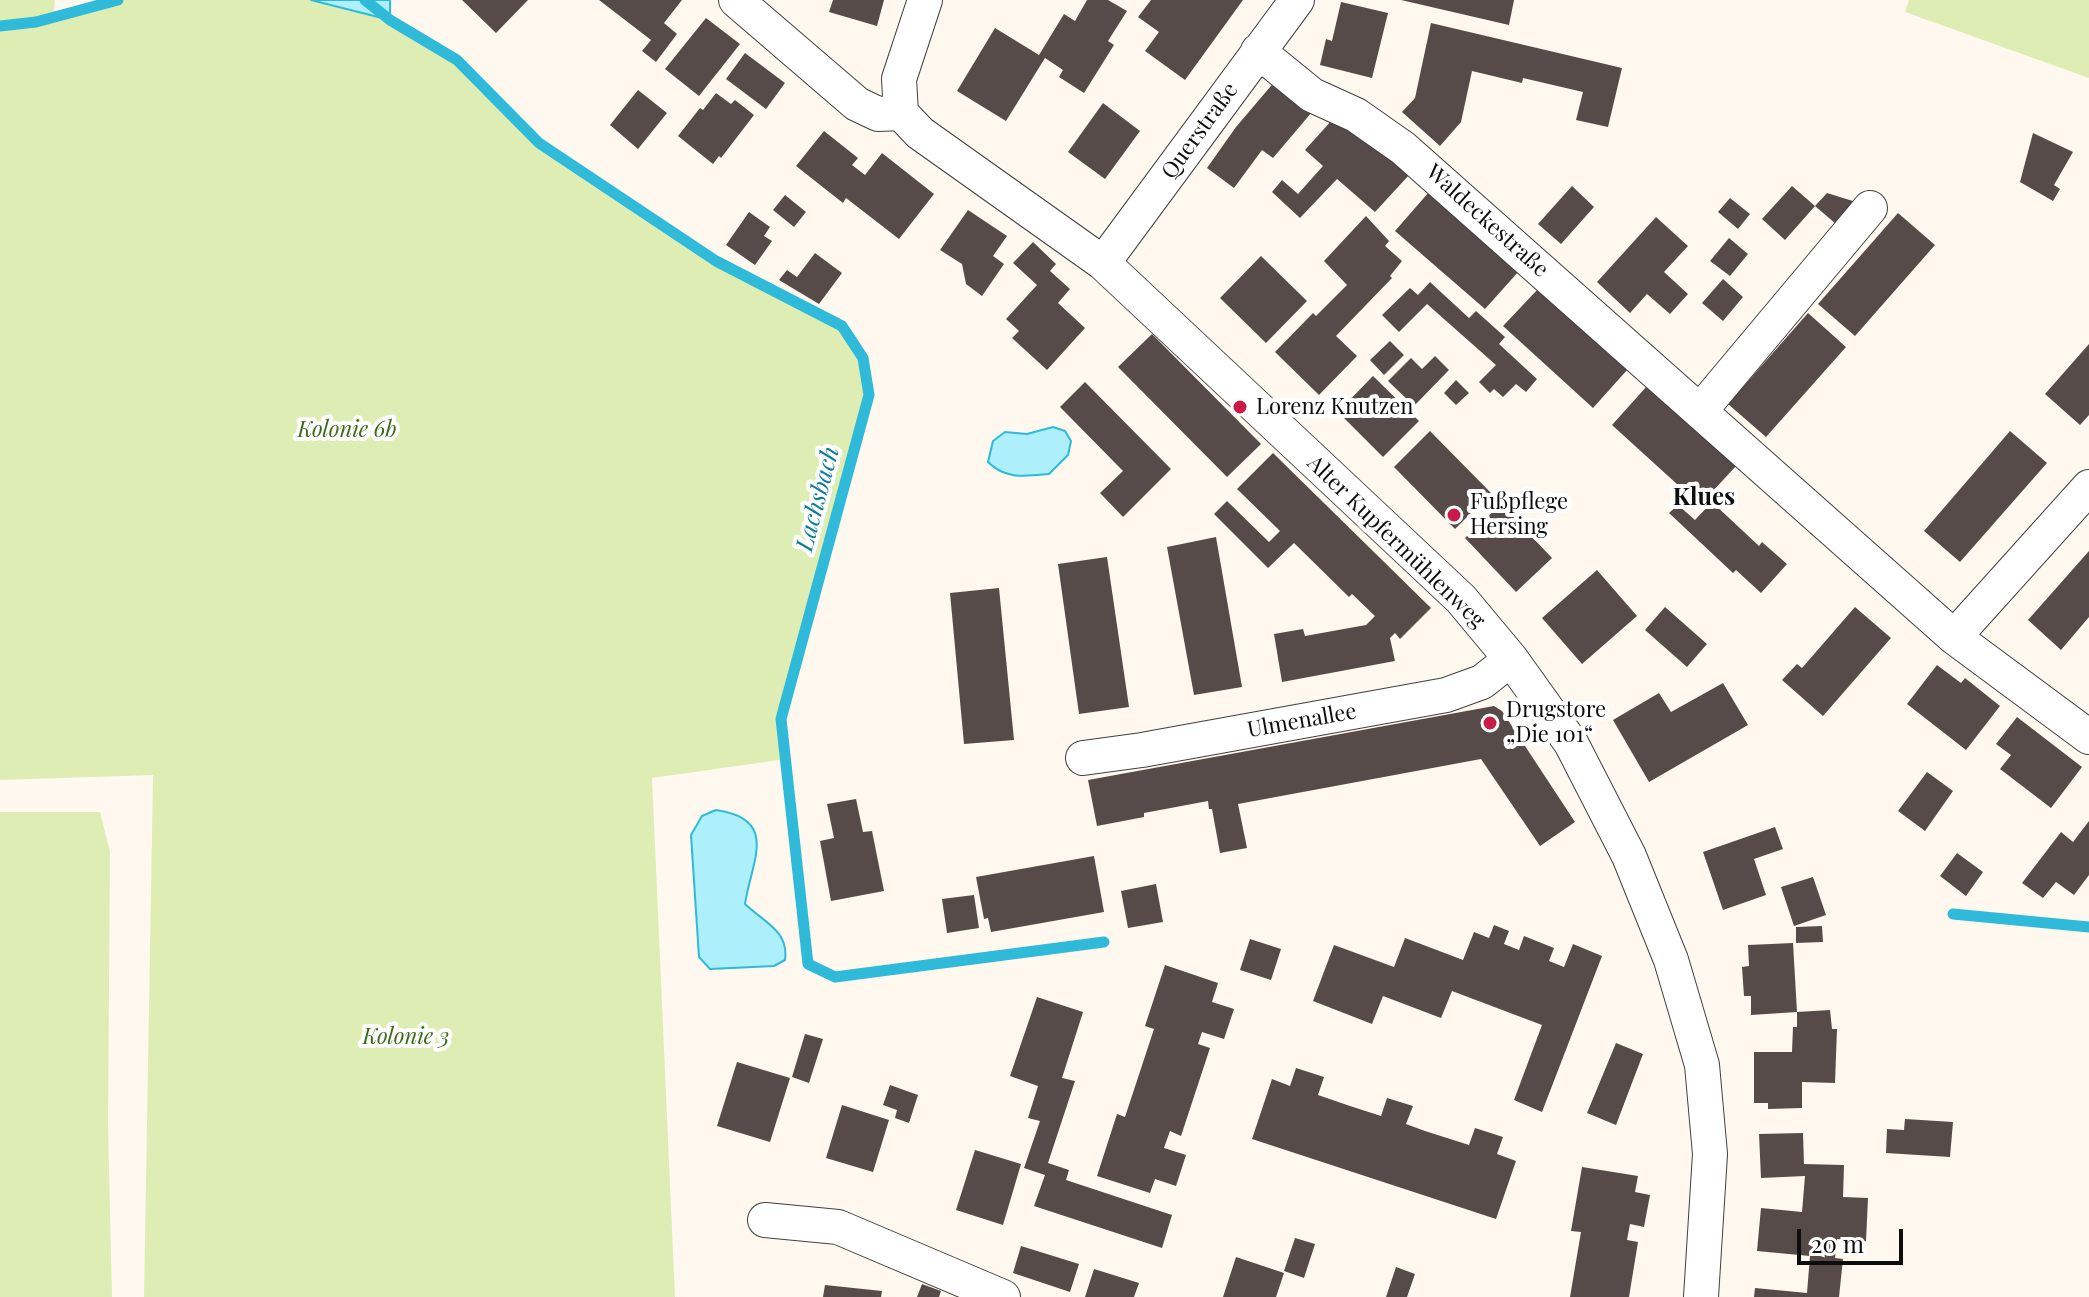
<!DOCTYPE html>
<html>
<head>
<meta charset="utf-8">
<style>
  body { margin:0 }
  #map { position:relative; width:2089px; height:1297px; overflow:hidden; background:#fff8ee; font-family:"Playfair Display",serif }
  canvas { display:block }
  .scale { position:absolute; left:1797px; top:1229px; width:106px; height:36px; box-sizing:border-box; border:4px solid #0d0d0d; border-top:0; padding-left:10px; font-size:24px; line-height:28px; white-space:nowrap; color:#0d0d0d; -webkit-text-stroke:6px #fff; paint-order:stroke }
</style>
</head>
<body>
<div id="map">
<canvas width="2089" height="1297"></canvas>
<div class="scale">20 m</div>
</div>
<script>
const context = document.querySelector('canvas').getContext('2d');
context.lineJoin = 'round';
function fill(path, color) { context.fillStyle = color; context.fill(path, 'evenodd'); }
function strokePath(path, color, width, dash) { context.strokeStyle = color; context.lineWidth = width; context.lineCap = dash ? 'butt' : 'round'; context.setLineDash(dash || []); context.stroke(path); }
function drawText(font, color, halo, rows, align = 'center') {
  context.font = font + ' "Playfair Display",serif'; context.lineWidth = 8; context.setLineDash([]); context.textBaseline = 'middle'; context.strokeStyle = halo; context.fillStyle = color; for (const [text, x, y, turn = 0] of rows) {
    context.save(); context.translate(x, y); context.rotate((+turn || 0) * Math.PI / 180); context.textAlign = isNaN(turn) ? turn : align; if (halo) context.strokeText(text, 0, 0); context.fillText(text, 0, 0); context.restore();
  }
}
fill(new Path2D(`
  M0,0H55L53,18L86,8L95,0H311L390,20L457,60L539,143L716,261L842,326L863,358L869,395L829,562L782,718L786,759L652,778L675,1297H144L153,775L0,780Z
  M1909,0H2089V78L1905,12Z
  M0,812H100L110,852L108,1124L112,1297H0Z`), '#deedb4');
const water = new Path2D(`
  M311,0H390V20Z
  M1053,427L1065,431L1071,441L1068,455L1049,474C1026,476 1006,480 988,462L993,441L1005,432L1027,434Z
  M716,810C780,819 751,862 745,904C765,923 789,931 785,960L774,966L710,969L699,957L691,835L702,816Z`);
fill(water, '#adeffb');
strokePath(water, '#2ebad8', 2);
strokePath(new Path2D(`
  M365,0L390,20L457,60L539,143L716,261L842,326L863,358L869,395L781,719L808,964L835,977L1104,942
  M0,26L36,22L118,0
  M1953,914L2089,927`), '#2ebad8', 11);
fill(new Path2D(`
  M462,0H528L496,33Z
  M599,0H682L664,23L677,34L656,62L642,51L651,40Z
  M833,0H884L877,26L829,12Z
  M1087,0H1108L1127,11L1108,41L1114,45L1084,93L1059,77L1063,70L1045,58L1006,121L957,91L995,28L1039,55L1064,14L1075,21Z
  M1151,0H1243L1185,80L1145,51L1159,32L1138,17Z
  M1401,0H1514L1509,25Z
  M1341,2L1388,13L1372,78L1320,65L1326,39L1332,41Z
  M706,18L740,44L699,96L665,69Z
  M1431,23L1622,68L1608,127L1576,120L1583,92L1523,78L1522,83L1472,71L1461,122L1440,146L1402,112L1415,98Z
  M745,53L785,83L766,109L726,79Z
  M1276,80L1312,112L1273,158L1262,150L1234,188L1207,168L1236,127Z
  M638,90L667,113L638,149L610,125Z
  M716,93L731,104L735,100L754,115L721,158L719,156L713,164L678,136L700,108L703,110Z
  M1103,103L1140,131L1105,179L1068,152Z
  M1332,120L1366,135L1410,174L1375,212L1337,179L1300,218L1272,192L1282,180L1298,194L1323,166L1305,150Z
  M824,131L858,158L852,165L865,175L882,153L934,194L899,239L846,198L843,203L796,166Z
  M2033,133L2073,152L2054,185L2060,189L2053,201L2020,182Z
  M1572,186L1594,207L1561,244L1538,224Z
  M1792,186L1815,206L1785,240L1762,219Z
  M1429,192L1519,271L1485,309L1395,231Z
  M1827,193L1856,202L1836,224L1815,206Z
  M785,195L806,212L794,227L773,210Z
  M1730,198L1750,214L1738,229L1718,212Z
  M968,210L1007,236L993,256L1004,264L982,296L966,284L962,264L940,250Z
  M749,212L770,227L764,236L772,241L755,265L726,245Z
  M1898,213L1935,245L1855,336L1818,304Z
  M1366,216L1389,241L1385,246L1402,261L1390,276L1392,278L1336,336L1357,356L1319,395L1275,352L1313,313L1316,316L1347,285L1324,261Z
  M1656,217L1688,246L1664,272L1688,294L1670,314L1647,294L1630,313L1597,282Z
  M1729,238L1748,254L1730,276L1710,261Z
  M1033,242L1056,264L1050,271L1070,289L1058,303L1085,328L1047,370L1012,338L1019,331L1006,319L1037,285L1013,263Z
  M815,253L842,273L819,304L779,280L787,270L797,277Z
  M1261,256L1307,301L1266,343L1220,298Z
  M1723,279L1743,297L1723,321L1702,303Z
  M1430,282L1469,318L1476,311L1505,337L1499,344L1537,379L1526,392L1516,384L1503,397L1494,389L1490,393L1479,382L1496,365L1427,304L1399,332L1382,315L1410,288L1418,295Z
  M1539,288L1628,369L1593,408L1503,326Z
  M1808,313L1846,347L1766,437L1728,404Z
  M1152,334L1261,444L1227,477L1118,367Z
  M1390,341L1404,355L1384,375L1370,360Z
  M2089,344V415L2080,425L2045,394Z
  M1435,356L1449,370L1414,406L1388,381L1411,358L1422,369Z
  M1373,376L1419,421L1383,457L1338,412Z
  M1456,380L1469,393L1456,405L1444,393Z
  M1085,382L1171,469L1123,517L1100,493L1123,471L1060,407Z
  M1647,386L1736,466L1700,505L1612,425Z
  M1430,431L1491,493L1455,529L1394,467Z
  M2010,431L2047,463L1960,562L1924,531Z
  M1273,453L1431,608L1400,639L1395,633L1390,638L1395,661L1282,682L1274,634L1303,629L1305,636L1366,625L1375,616L1352,594L1349,597L1294,543L1268,568L1214,514L1227,501L1269,542L1280,531L1237,489Z
  M1712,502L1759,546L1762,542L1787,564L1761,593L1736,570L1733,573L1669,513L1678,505L1695,520Z
  M1501,504L1552,558L1516,592L1465,538Z
  M1216,537L1242,687L1194,695L1167,547Z
  M2089,551V617L2061,650L2028,620Z
  M1107,557L1129,707L1079,714L1058,564Z
  M1597,570L1637,616L1582,664L1542,618Z
  M999,588L1014,740L964,744L950,593Z
  M1665,607L1707,644L1687,667L1645,630Z
  M1855,607L1891,638L1823,716L1782,680L1797,664L1802,668Z
  M1937,665L1961,683L1965,678L2000,706L1966,750L1907,704Z
  M1723,683L1748,725L1649,782L1613,720L1659,693L1671,712Z
  M1494,706L1502,711L1575,822L1540,846L1481,759L1238,804L1247,848L1220,853L1212,809H1209L1208,801L1144,813V817L1097,826L1088,780Z
  M2017,717L2082,767L2051,808L2000,769L2011,755L1996,744Z
  M1927,772L1953,791L1925,831L1898,811Z
  M856,799L863,832L872,831L884,891L831,901L820,841L834,838L827,804Z
  M2089,821V875L2074,895L2056,882L2043,898L2022,883L2061,832L2073,842Z
  M1775,827L1783,849L1754,859L1766,895L1723,910L1703,852Z
  M1957,853L1983,872L1966,896L1940,876Z
  M1094,856L1104,912L991,932L988,918L984,919L976,877Z
  M1813,877L1826,915L1794,926L1781,887Z
  M1156,884L1163,922L1128,928L1121,891Z
  M974,895L979,928L947,933L942,899Z
  M1494,925L1509,931L1504,944L1519,950L1524,936L1554,948L1549,961L1564,967L1573,944L1602,956L1542,1112L1514,1100L1542,1025L1452,991L1441,1018L1383,996L1372,1024L1313,1001L1334,945L1394,967L1405,938L1463,960L1474,932L1489,938Z
  M1822,926L1823,942L1796,943V927Z
  M1250,939L1281,949L1271,980L1240,970Z
  M1793,943L1797,1012L1830,1010L1832,1029H1837L1835,1083L1802,1082V1108L1768,1109V1103H1754V1052H1792L1793,1027H1797V1012L1751,1015V996H1744L1742,967L1749,966L1748,945Z
  M1165,965L1218,983L1212,1002L1234,1009L1224,1039L1202,1032L1198,1044L1210,1048L1181,1136L1170,1131L1164,1148L1186,1155L1176,1186L1155,1179L1150,1193L1097,1176L1117,1114L1125,1117L1154,1029L1145,1026Z
  M1037,997L1083,1012L1062,1078L1075,1081L1048,1163L1069,1170L1066,1180L1172,1215L1162,1248L1034,1206L1045,1175L1024,1168L1040,1121L1028,1118L1038,1086L1010,1076Z
  M805,1034L823,1039L809,1083L792,1077Z
  M1616,1043L1643,1054L1616,1125L1587,1113Z
  M737,1062L790,1078L770,1142L717,1126Z
  M1296,1068L1324,1077L1318,1095L1350,1106L1381,1116L1387,1098L1413,1106L1406,1124L1425,1131L1469,1145L1475,1128L1503,1137L1497,1154L1516,1161L1496,1219L1252,1139L1272,1079L1290,1086Z
  M890,1085L918,1095L909,1123L895,1118L897,1110L883,1105Z
  M842,1105L889,1120L873,1172L826,1158Z
  M1905,1119L1953,1122L1950,1157L1886,1153L1887,1129L1904,1130Z
  M1803,1133L1804,1164L1844,1165L1843,1197L1868,1198L1866,1241L1837,1239L1835,1258L1843,1259L1839,1297H1754L1755,1288L1807,1293L1810,1256L1757,1251L1761,1208L1802,1212L1805,1176L1761,1178L1759,1134Z
  M975,1150L1021,1164L1003,1225L956,1210Z
  M1582,1167L1638,1176L1635,1192L1650,1195L1644,1227L1630,1224L1627,1240L1638,1242L1629,1297H1570L1581,1232L1571,1231Z
  M1295,1238L1315,1244L1304,1278L1284,1271Z
  M1021,1246L1079,1264L1070,1292L1013,1273Z
  M1236,1257L1284,1273L1276,1297H1223Z
  M1396,1267L1415,1274L1407,1297H1386Z
  M1094,1269L1139,1283L1134,1297H1085Z
  M922,1284L941,1291L939,1297H917Z
  M825,1285L882,1291L881,1297H823Z`), '#574b49');
const street = new Path2D(`
  M736,0L857,104L878,114L901,113
  M925,0L899,79L901,113L920,133L1103,263L1461,599L1511,659L1571,743L1629,856L1671,960L1702,1065L1710,1154L1701,1297
  M1258,51L1312,95L1356,115L1403,148L1954,637L2089,737
  M1103,263L1297,0
  M1700,411L1870,208
  M1954,637L2089,487
  M1083,758L1142,750L1446,695L1482,682L1511,659
  M765,1220L838,1227L1003,1297`);
strokePath(street, '#404040', 36);
strokePath(street, '#fff', 34);
for (const [x, y, r, color] of [
  [1240,407,8,"#c91a48"],
  [1454,515,8,"#c91a48"],
  [1490,723,8,"#c91a48"]
]) { const dot = new Path2D(); dot.arc(x, y, r, 0, 2 * Math.PI); context.fillStyle = color; context.fill(dot); strokePath(dot, '#fff', 3); }
drawText('22px', '#0d0d0d', '#fff', [
  ["Querstraße",1200,131,-54],
  ["Waldeckestraße",1487,221,42],
  ["Alter Kupfermühlenweg",1396,542,44],
  ["Ulmenallee",1302,721,-10]
]);
drawText('22px', '#0d0d0d', '#fff', [
  ["Lorenz Knutzen",1256,407],
  ["Fußpflege",1470,502],
  ["Hersing",1470,527],
  ["Drugstore",1506,710],
  ["„Die 101“",1506,735]
], 'left');
drawText('italic 22px', '#3b6b18', '#fff', [
  ["Kolonie 6b",347,430],
  ["Kolonie 3",406,1037]
]);
drawText('bold 24px', '#0d0d0d', '#fff', [
  ["Klues",1704,498]
]);
drawText('italic 24px', '#0c7b9b', '#fff', [
  ["Lachsbach",818,499,-75]
]);
</script>
</body>
</html>
